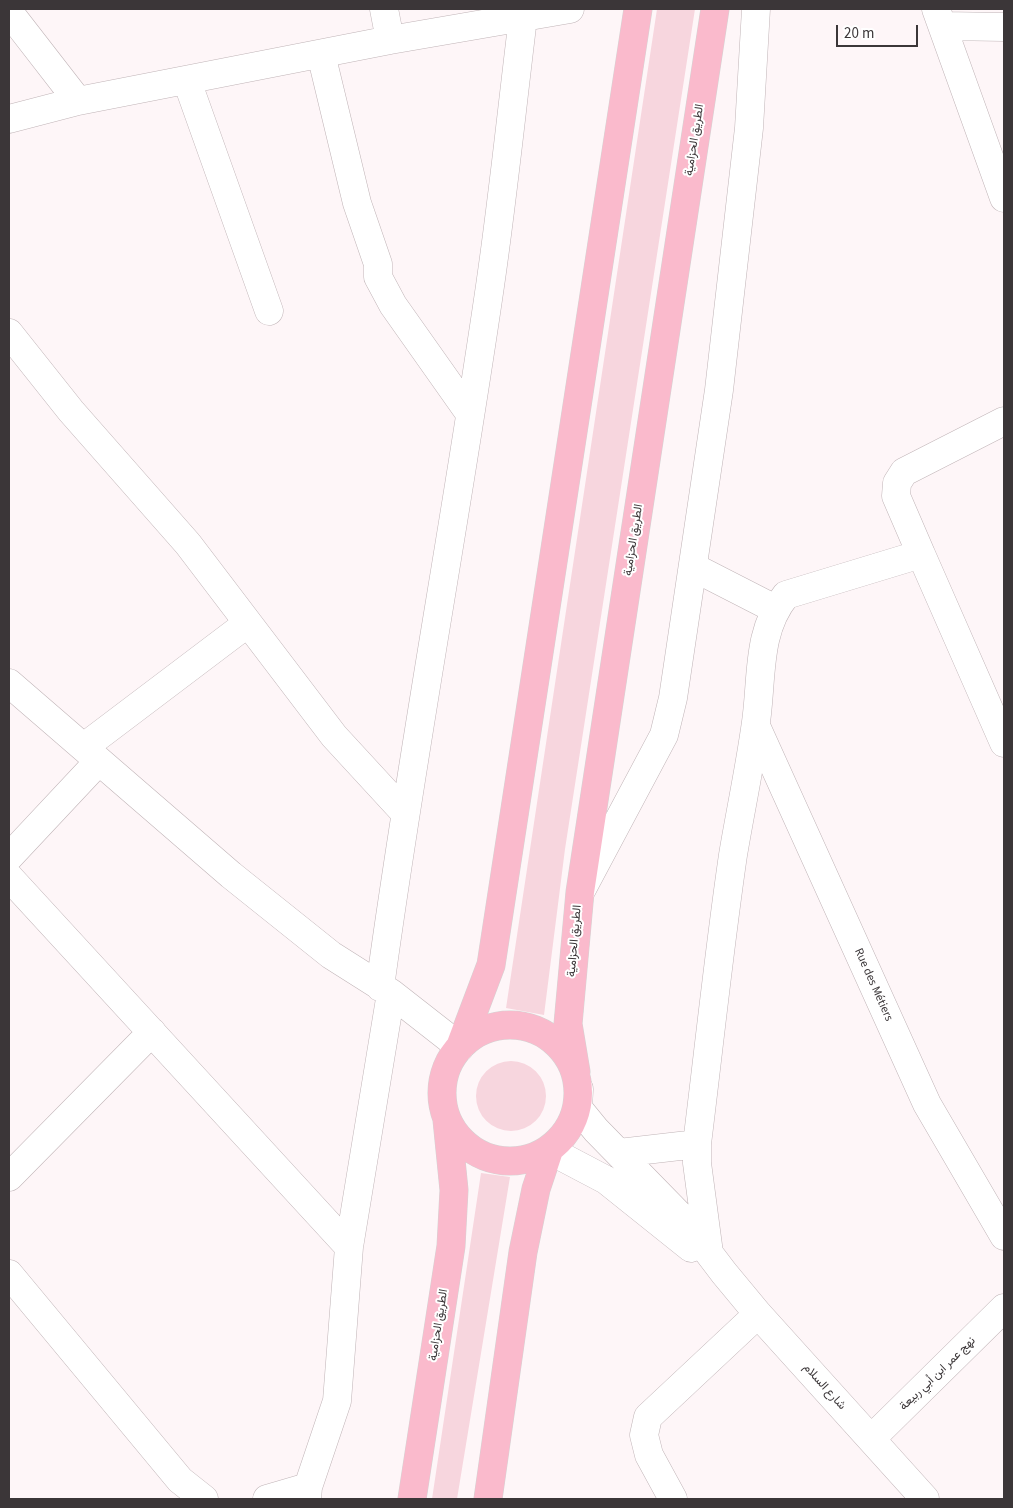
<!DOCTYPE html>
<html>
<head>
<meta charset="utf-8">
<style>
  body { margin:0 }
  #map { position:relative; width:1013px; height:1508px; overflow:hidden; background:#fef6f8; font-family:"Source Sans 3",sans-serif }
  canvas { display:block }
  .frame { position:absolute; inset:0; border:10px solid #3b3638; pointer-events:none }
  .scale { position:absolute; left:836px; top:25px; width:82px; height:22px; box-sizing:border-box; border:2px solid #3b3638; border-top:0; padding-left:6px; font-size:15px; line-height:18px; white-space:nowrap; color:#3b3638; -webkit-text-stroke:4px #fff; paint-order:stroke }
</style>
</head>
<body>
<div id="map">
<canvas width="1013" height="1508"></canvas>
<div class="frame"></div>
<div class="scale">20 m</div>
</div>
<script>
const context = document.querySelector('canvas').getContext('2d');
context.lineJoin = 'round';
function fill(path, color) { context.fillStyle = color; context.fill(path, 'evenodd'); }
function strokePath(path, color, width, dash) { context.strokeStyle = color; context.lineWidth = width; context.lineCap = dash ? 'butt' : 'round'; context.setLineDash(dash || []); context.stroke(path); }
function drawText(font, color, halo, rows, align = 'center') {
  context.font = font + ' "Source Sans 3",Vazirmatn,sans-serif'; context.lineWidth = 4; context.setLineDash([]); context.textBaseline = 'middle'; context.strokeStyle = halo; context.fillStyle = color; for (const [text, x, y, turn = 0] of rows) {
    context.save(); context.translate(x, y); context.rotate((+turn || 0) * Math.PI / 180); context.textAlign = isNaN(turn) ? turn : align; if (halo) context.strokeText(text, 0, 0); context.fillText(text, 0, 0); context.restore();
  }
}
fill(new Path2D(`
  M657,9H695L565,849L544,1015L506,1008Z
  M476 1096a35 35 0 1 1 70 0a35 35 0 1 1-70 0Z
  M481,1173L510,1177L457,1499H432Z`), '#f7d6de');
const minor = new Path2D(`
  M384,9L390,40
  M936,9L1004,198
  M9,12L78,101
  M943,26L1004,27
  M321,54L357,203L378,264V277L393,305L470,414
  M187,81L269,311
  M9,119L78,101L390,40L570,9
  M9,333L71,411L188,544L334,736L404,812
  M921,554L1004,743
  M693,567L775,609
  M9,683L231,875L331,955L391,993L460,1047
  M756,726L927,1104L1004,1236
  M84,747L248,623
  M9,857L99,761
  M9,877L349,1247
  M582,889L664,735L673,698L719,390L749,128L756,9
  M380,987C412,752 456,520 490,286C503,197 512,107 523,18
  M579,1089L578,1108L596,1130L683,1219L724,1273L758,1314L925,1499
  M549,1150L606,1180L691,1248
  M619,1153L697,1144
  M9,1177L152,1032
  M709,1253L697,1163V1144C709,1047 719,951 733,855C740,813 749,771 755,729C763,682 755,633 786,595L921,554L896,496L897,483L904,472L1004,421
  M9,1274L180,1480L204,1499
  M871,1439L1004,1308
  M267,1499L308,1487
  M307,1499L308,1487L337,1401L349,1247L391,993
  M673,1499L649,1455L644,1435L648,1417L758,1314`);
const trunk = new Path2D(`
  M442 1093a68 68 0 1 1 136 0a68 68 0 1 1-136 0Z
  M460,1047L491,965L638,9
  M576,1072L568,1024L580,892L715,9
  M412,1499L451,1246L454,1190L447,1120
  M488,1499L523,1252L536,1189L549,1150`);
strokePath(minor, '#c0b4b7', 29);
strokePath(trunk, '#d4d3d3', 29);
strokePath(minor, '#fff', 28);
strokePath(trunk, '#fabacc', 28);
drawText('12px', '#3b3638', '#fff', [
  ["الطريق الحزامية",695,140,-81],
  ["الطريق الحزامية",634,540,-81],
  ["الطريق الحزامية",575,941,-85],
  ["Rue des Métiers",873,985,66],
  ["الطريق الحزامية",439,1325,-81],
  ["نهج عمر ابن أبي ربيعة",938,1374,-44],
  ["شارع السلام",824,1387,48]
]);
</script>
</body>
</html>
